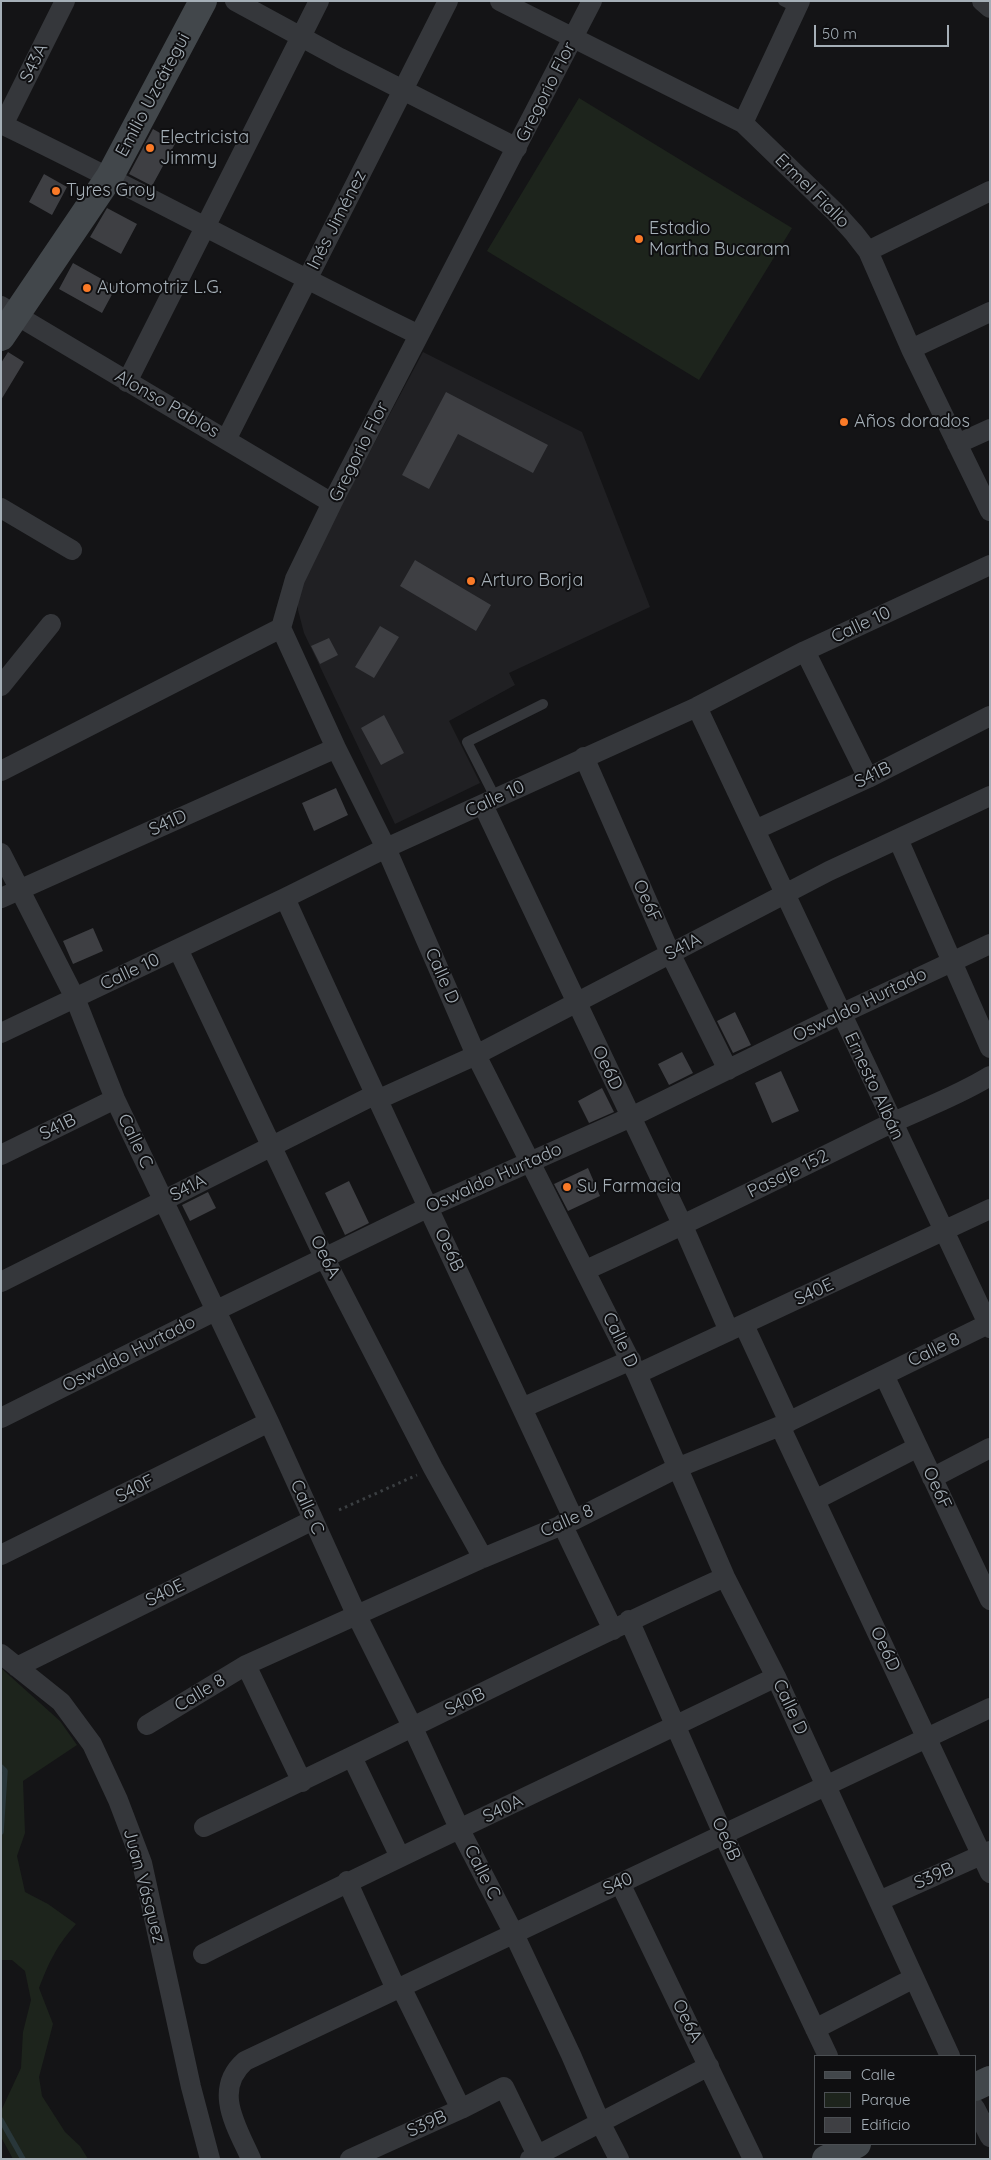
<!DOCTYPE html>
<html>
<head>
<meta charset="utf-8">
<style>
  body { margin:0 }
  #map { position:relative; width:991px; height:2160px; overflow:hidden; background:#141416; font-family:Quicksand,sans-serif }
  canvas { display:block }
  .frame { position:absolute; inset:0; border:2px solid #a5afb7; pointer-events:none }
  .legend { position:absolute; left:814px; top:2055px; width:162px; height:90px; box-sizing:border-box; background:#0f0f11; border:1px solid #4b4f53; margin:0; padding:6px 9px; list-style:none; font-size:15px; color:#a5afb7 }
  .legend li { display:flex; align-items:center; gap:10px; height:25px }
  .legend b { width:25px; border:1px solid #4b4f53 }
  .scale { position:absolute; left:814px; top:25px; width:135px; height:22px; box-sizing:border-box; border:2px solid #a5afb7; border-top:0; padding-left:6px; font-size:15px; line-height:18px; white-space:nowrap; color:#a5afb7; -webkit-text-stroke:4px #0f0f11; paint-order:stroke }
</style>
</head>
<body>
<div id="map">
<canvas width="991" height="2160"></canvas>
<div class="frame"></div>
<ul class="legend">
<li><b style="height:6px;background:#42474b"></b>Calle</li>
<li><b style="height:14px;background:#1d241c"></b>Parque</li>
<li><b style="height:14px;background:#3e3f43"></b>Edificio</li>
</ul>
<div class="scale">50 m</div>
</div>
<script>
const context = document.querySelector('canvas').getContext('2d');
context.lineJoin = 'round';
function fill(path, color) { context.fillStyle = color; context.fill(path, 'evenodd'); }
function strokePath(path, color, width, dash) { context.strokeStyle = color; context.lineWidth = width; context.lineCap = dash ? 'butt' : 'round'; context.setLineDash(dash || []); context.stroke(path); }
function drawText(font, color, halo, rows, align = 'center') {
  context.font = font + ' Quicksand,sans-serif'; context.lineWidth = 4; context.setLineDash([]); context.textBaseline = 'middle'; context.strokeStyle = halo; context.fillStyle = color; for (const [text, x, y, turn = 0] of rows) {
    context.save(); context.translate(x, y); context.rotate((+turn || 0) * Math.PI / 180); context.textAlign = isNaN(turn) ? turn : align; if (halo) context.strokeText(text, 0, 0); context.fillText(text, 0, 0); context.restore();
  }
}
fill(new Path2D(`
  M423,352L582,432L650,607L509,673L515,685L449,721L480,783L395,824L304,633L298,610V591L306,571Z`), '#202023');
fill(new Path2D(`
  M579,98L792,228L699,380L487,251Z
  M1,1668L60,1721L77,1745L23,1781L25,1833L17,1856L25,1892L48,1904L76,1924C57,1945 49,1962 39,1988L53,2024L39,2077L42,2096L65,2132L80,2146L88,2159H13L1,2137V2111L21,2068L23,2032L31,2000L25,1971L12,1960H1Z`), '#1d241c');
strokePath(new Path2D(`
  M1,1767L5,1771L1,1832
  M1,2120L23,2159`), '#29373a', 5.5);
fill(new Path2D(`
  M153,129L176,142L152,186L129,174Z
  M44,174L67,187L52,215L29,202Z
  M107,208L137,224L121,254L90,237Z
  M73,263L116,287L102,313L59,289Z
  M8,352L24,362L1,400V363Z
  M446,392L548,445L533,473L458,434L429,489L402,475Z
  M415,560L491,605L476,631L400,586Z
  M380,626L399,637L374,678L355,667Z
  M329,638L338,655L320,664L311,646Z
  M384,715L404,753L381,765L361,728Z
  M336,788L348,815L314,831L302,803Z
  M93,928L103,951L73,964L63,941Z
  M735,1012L751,1045L733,1053L717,1021Z
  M682,1052L693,1073L669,1085L658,1064Z
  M781,1071L799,1111L772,1123L755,1083Z
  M602,1088L614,1112L589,1123L578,1101Z
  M588,1168L600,1196L568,1211L554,1184Z
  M349,1181L369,1223L345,1235L325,1193Z
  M208,1192L216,1208L190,1221L182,1205Z`), '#3e3f43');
strokePath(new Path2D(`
  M339,1510L417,1475`), '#3b3f42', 3, [2.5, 4]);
strokePath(new Path2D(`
  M783,1L797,8
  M496,799L467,742L543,704`), '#35373b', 10);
strokePath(new Path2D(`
  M235,1L340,58L517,148
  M500,1L743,123L835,212L854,233L868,251L911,349L990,511
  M982,1L990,8
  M743,123L800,1
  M1,124C142,192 279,267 419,335
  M3,125L65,1
  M868,251L990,191
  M1,306L332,503
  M911,349L990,312
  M127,382L319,1
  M227,438L448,1
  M957,444L990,429
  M1,508L72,550
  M281,628L336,748L386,848L476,1055L637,1374L725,1577L776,1677L950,2056
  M805,651L868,778
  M1,686L51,624
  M697,707L990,1328
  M584,757L670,953L728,1070
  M1,771L281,628L295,579L332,503L592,1
  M483,805L683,1226L729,1331
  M755,830L868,778L990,716
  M898,839L990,1048
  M1,853L75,998L115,1099L269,1422L357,1616L413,1728L460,1830L514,1934L571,2055L600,2122L619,2159
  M1,898L336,748
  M285,898C379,1106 478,1312 574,1520
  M178,949L325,1259L433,1468L483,1558
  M1,1033L285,898L386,848L697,707L805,651L990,565
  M377,1100L472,1057L829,871L990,796
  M1,1155L115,1099
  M586,1270C683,1226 778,1179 873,1132C912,1112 953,1099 990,1076
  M1,1282L374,1095
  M744,1325L789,1422
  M637,1374L990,1209
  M884,1375L990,1600
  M522,1408L631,1360
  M1,1418L217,1310L429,1207L631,1117L841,1014L990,944
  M780,1426L990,1873
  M932,1478L990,1448
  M815,1500L918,1447
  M562,1524L613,1630
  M1,1555L269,1422
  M629,1620L723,1834L828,2056
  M1,1654L61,1702L92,1744L118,1800L142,1863L191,2087L210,2159
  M246,1665L302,1782
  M17,1667L313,1520
  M147,1725L246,1665L483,1558L574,1520L677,1468L780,1426L990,1323
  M352,1757L400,1857
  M204,1827C380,1746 550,1656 725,1577
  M347,1881L396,1989
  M620,1883L753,2159
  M879,1901L990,1851
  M203,1954C392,1859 585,1770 776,1677
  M401,1987L461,2109
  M815,2029L914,1978
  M975,2108L990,2137
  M251,2159C237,2127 212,2090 245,2061L990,1708
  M350,2159L461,2109L504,2087L537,2155
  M530,2159L709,2066`), '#35373b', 20);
strokePath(new Path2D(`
  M1,337L110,176L203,1
  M975,2087L990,2080
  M826,2159L857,2144`), '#42474b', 28);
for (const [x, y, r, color] of [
  [150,148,5,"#fa7a27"],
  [56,191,5,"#fa7a27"],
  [639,239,5,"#fa7a27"],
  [87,288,5,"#fa7a27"],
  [844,422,5,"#fa7a27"],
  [471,581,5,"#fa7a27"],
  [567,1187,5,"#fa7a27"]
]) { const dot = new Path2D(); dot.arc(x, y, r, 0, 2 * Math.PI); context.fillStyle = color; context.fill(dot); strokePath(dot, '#0f0f11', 2); }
drawText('18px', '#a5afb7', '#0f0f11', [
  ["S43A",34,63,-64],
  ["Gregorio Flor",546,92,-63],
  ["Emilio Uzcátegui",153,95,-62],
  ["Ermel Fiallo",812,191,45],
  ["Inés Jiménez",337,220,-63],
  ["Alonso Pablos",167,404,30],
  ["Gregorio Flor",359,452,-63],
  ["Calle 10",861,625,-25],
  ["S41B",873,775,-26],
  ["Calle 10",495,799,-25],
  ["S41D",168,823,-24],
  ["Oe6F",647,901,66],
  ["S41A",683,947,-27],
  ["Calle 10",130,972,-25],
  ["Calle D",442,976,66],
  ["Oswaldo Hurtado",860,1005,-26],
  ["Oe6D",607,1068,64],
  ["Ernesto Albán",874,1086,65],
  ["S41B",58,1127,-26],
  ["Calle C",135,1141,64],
  ["Pasaje 152",788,1174,-26],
  ["Oswaldo Hurtado",494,1178,-24],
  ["S41A",188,1188,-27],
  ["Oe6B",449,1250,65],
  ["Oe6A",325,1257,64],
  ["S40E",814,1292,-25],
  ["Calle D",620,1340,64],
  ["Calle 8",934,1350,-26],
  ["Oswaldo Hurtado",129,1354,-27],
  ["Oe6F",937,1488,65],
  ["S40F",135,1489,-27],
  ["Calle C",307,1507,66],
  ["Calle 8",567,1521,-24],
  ["S40E",165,1593,-26],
  ["Oe6D",885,1649,65],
  ["Calle 8",200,1693,-31],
  ["S40B",465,1702,-26],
  ["Calle D",790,1707,65],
  ["S40A",503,1809,-26],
  ["Oe6B",726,1839,66],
  ["Calle C",482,1872,63],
  ["S39B",934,1876,-24],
  ["S40",618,1884,-25],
  ["Juan Vásquez",144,1886,75],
  ["Oe6A",687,2021,64],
  ["S39B",427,2124,-24]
]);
drawText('18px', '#a5afb7', '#0f0f11', [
  ["Electricista",160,138],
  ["Jimmy",160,159],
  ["Tyres Groy",66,191],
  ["Estadio",649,229],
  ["Martha Bucaram",649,250],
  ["Automotriz L.G.",97,288],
  ["Años dorados",854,422],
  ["Arturo Borja",481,581],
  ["Su Farmacia",577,1187]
], 'left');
</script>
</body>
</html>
